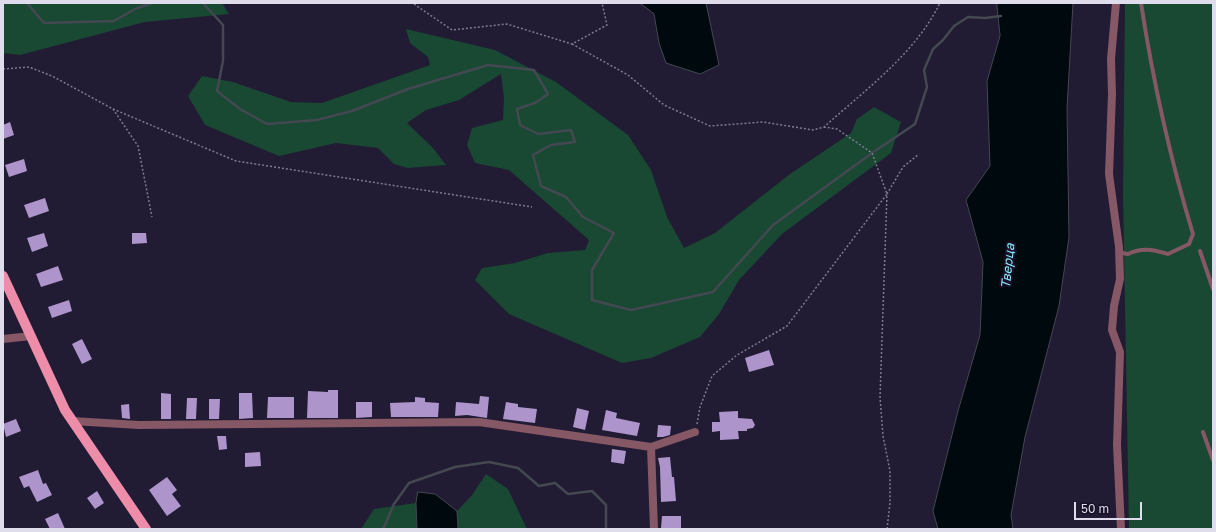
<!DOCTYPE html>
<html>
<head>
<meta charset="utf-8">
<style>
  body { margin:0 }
  #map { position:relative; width:1216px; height:532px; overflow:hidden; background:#211b33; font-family:"Golos Text",sans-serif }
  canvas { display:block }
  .frame { position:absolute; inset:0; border:4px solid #dfdcec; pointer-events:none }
  .scale { position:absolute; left:1074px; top:502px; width:68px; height:18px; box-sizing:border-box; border:2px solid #dfdcec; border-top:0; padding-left:5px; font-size:12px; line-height:14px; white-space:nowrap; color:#dfdcec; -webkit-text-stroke:3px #181228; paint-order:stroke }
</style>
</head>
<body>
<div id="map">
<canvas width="1216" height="532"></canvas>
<div class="frame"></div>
<div class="scale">50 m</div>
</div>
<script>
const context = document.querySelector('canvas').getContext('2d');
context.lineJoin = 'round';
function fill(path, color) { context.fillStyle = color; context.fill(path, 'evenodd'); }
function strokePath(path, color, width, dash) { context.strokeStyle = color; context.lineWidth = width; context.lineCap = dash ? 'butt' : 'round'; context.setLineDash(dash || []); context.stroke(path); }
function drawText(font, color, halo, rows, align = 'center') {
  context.font = font + ' "Golos Text",sans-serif'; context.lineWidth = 4; context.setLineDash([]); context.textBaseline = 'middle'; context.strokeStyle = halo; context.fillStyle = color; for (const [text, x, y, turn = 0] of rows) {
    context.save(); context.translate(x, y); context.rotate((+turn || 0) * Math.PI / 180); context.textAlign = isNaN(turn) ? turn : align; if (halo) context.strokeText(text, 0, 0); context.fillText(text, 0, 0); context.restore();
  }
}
fill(new Path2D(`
  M3,3H222L229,14L145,22L20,55L3,53Z
  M1125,3H1213V529H1129L1123,195Z
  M406,29L495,50L556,82L628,135L651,170L667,217L684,248L715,233L790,174L851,133L857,119L874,107L901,122L891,153L782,234L739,280L719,314L700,337L651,358L622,363L509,314L475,280L482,268L515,263L548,253L585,250L589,240L509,170L475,163L467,145L472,128L503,120L504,98L501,74L459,100L426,110L407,123L433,148L446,165L408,168L394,164L378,148L336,143L279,156L205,125L188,96L202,76L233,82L291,102L322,103L430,65L428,57L410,43Z
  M486,474L508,489L527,529H458L457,511L472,495Z
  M416,503L417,529H361L374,509Z`), '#194833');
const water = new Path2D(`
  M640,3H706L719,65L700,74L666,63L659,43L654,14Z
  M997,3H1073L1067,108L1069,237L1059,306L1025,437L1011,515L1013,529H938L933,511L958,411L980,335L983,262L966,200L990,166L987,81L1000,36Z
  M418,492L435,494L457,511L458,529H417L416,503Z`);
fill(water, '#00090e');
strokePath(water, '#434851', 1);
strokePath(new Path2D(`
  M27,3L44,23L114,21L135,9L152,3
  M203,3L223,25V61L217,91L240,109L267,124L317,120L352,111L408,89L488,65L534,70L548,94L535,103L517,109L520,125L538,134L571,130L575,142L551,145L533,155L541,186L566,197L583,217L614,233L592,270V300L631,310L713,292L773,225L872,153L915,124L927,87L924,70L933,49L943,40L954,26L968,17L985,18L1001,16
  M383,529L394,504L409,483L455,467L489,462L518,468L539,486L555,483L568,494L592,491L606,505V529`), '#434851', 2.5);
fill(new Path2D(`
  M10,122L14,135L3,139V125Z
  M24,159L27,171L9,177L5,165Z
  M45,198L49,211L29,218L24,205Z
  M44,233L48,246L32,252L27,238Z
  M132,233H146L147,243L132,244Z
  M58,266L63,280L41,287L36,274Z
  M69,300L72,311L52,318L48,307Z
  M82,339L92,359L82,364L72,344Z
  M769,350L774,365L749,372L745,358Z
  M328,390H338V418H307L308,391L328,392Z
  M161,393L171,394V419H161Z
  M239,393H252L253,418L239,419Z
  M480,396L489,397L487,418L467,415L455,416L456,402L479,404Z
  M268,397H294V418H267Z
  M415,397L425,398V402L439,403L438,417H391L390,403L415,402Z
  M187,398H197L196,419H186Z
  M209,399H220L219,419H209Z
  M356,402H372V417L356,418Z
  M506,402L518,404V407L537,409L535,423L503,419Z
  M129,404L130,419L122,418L121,405Z
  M577,408L589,411L585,430L573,427Z
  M606,410L617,413L616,418L640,423L637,436L602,430Z
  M738,411V418L752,419L755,425L753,428L747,429V431H738L739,439L720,440V431L712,432V422H720L719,412Z
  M16,419L21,431L6,437L3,424Z
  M658,425L671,426L670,435L663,437H657Z
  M217,436H226L227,449L219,450Z
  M612,449L626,451L624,464L611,462Z
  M260,452L261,466L245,467V453Z
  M670,457L672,477H674L676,501L661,502L660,467L658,458Z
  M38,470L43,484L46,483L52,495L37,502L29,486L24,488L19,477Z
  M167,477L177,490L172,494L181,506L167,516L149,490Z
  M97,491L104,503L95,509L87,498Z
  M58,513L65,529H50L45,519Z
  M662,516H681V529L661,528Z`), '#ad95cc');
strokePath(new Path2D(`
  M414,4L452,30L507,24L572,44L607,25L602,3
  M572,44L628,75L664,105L710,126L763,122L813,130L824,127C865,90 915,54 940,3
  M3,69L29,67L52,76L113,109L138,146L152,217
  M113,109L236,161L532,207
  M697,424L700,407L712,376L737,355L787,326L887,194L872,153L837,129L824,127
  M887,529L890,503V471L883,436L880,397L887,194L903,167L919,154`), '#807b8f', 1.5, [2, 2]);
strokePath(new Path2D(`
  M1120,249L1122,253L1128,254C1143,247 1153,250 1168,254L1189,244L1193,234C1170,158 1153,81 1141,3
  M1200,251L1213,289
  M1203,432L1213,460`), '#865765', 4);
strokePath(new Path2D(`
  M1116,3L1111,59L1112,94L1109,174L1119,247L1120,279L1114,306L1112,330L1120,352L1117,445L1121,529
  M3,339L31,336
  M72,421L139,425L479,422L651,447L695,432
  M651,447L654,529`), '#865765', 8);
strokePath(new Path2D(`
  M3,276L65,410L146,529`), '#ee8daa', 10);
drawText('italic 13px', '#8be6fa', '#181228', [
  ["Тверца",1008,266,-84]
]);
</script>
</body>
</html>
